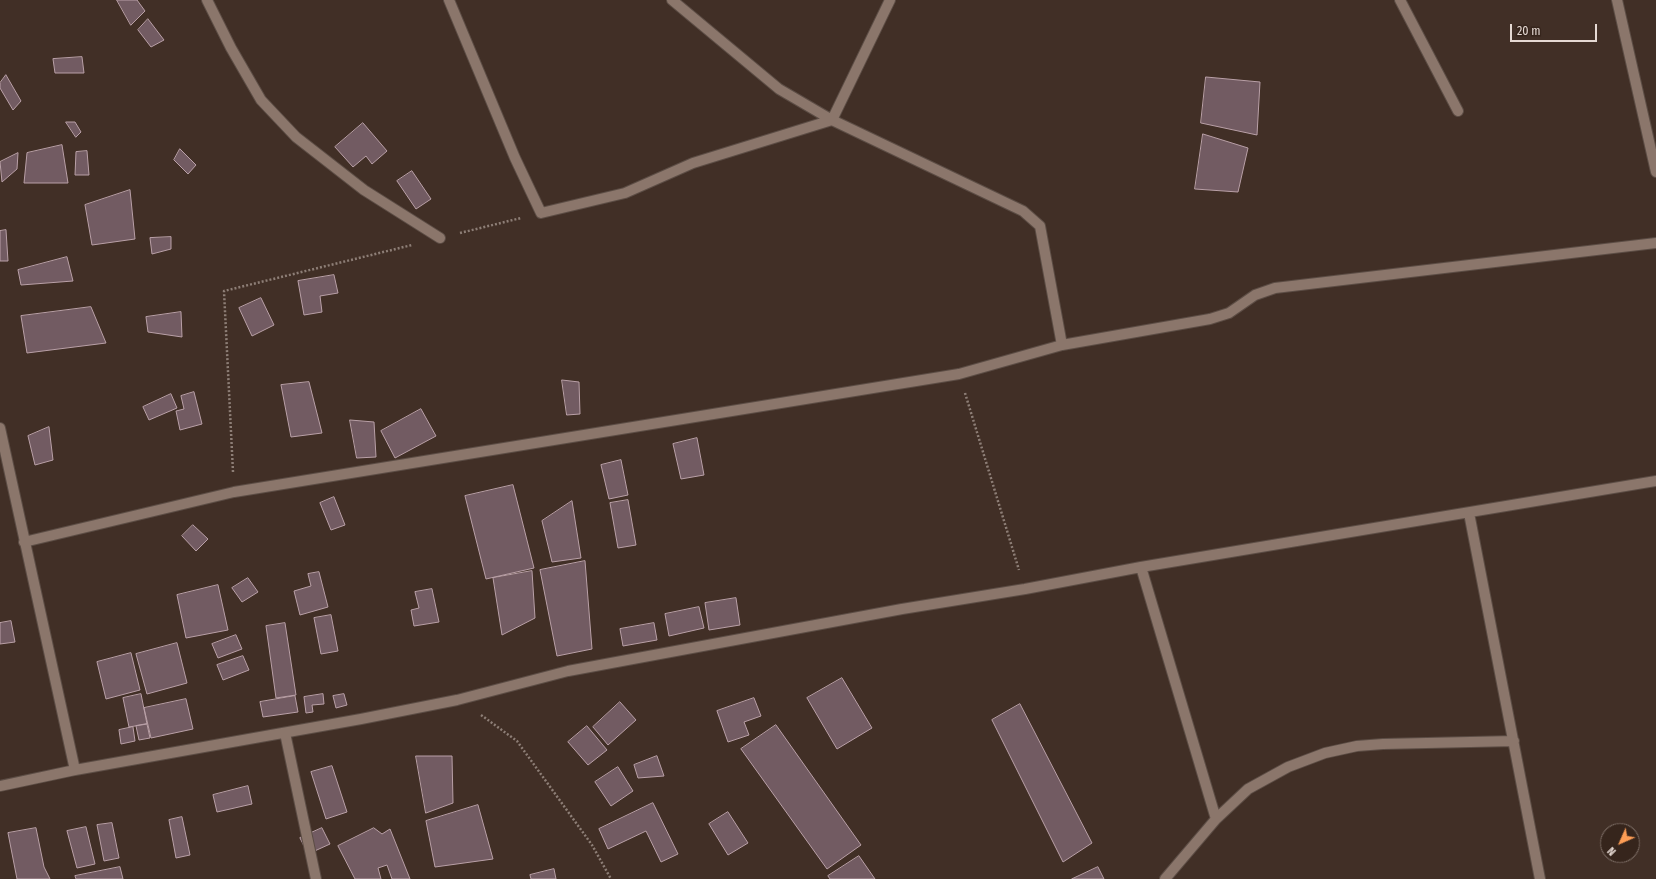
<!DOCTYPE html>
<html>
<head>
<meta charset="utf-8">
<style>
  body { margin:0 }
  #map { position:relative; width:1656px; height:879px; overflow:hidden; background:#412f26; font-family:"Fira Sans Condensed",sans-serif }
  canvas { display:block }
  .north { position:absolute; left:1600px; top:823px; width:40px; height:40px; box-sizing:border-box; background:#36251c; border:1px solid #7c6d65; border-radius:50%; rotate:225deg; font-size:11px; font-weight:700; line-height:16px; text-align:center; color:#e5d9d3 }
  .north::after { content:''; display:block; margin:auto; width:14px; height:18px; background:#fd9d55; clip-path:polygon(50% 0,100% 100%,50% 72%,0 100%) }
  .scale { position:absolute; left:1510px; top:24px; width:87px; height:18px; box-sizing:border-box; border:2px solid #e5d9d3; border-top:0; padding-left:5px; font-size:12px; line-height:14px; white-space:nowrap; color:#e5d9d3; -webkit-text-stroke:3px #36251c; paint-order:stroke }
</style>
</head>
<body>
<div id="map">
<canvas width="1656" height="879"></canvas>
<div class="north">N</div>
<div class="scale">20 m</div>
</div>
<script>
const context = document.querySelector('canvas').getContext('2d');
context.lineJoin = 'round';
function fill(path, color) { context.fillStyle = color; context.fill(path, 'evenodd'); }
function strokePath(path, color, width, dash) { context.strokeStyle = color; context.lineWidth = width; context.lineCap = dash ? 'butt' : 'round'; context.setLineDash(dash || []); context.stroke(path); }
const building = new Path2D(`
  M117,0H137L145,11L131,25Z
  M148,19L164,40L151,47L138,30Z
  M82,57L84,73H55L53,59Z
  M6,75L21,101L13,110L0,88V83Z
  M1206,77L1260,82L1257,135L1201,123Z
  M66,122H75L81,132L76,137Z
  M363,123L387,151L372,164L366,156L353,167L335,147Z
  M1203,134L1248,148L1238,192L1195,189Z
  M62,145L68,183H24L27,153Z
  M180,149L196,165L188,174L174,160Z
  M87,151L89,175H75L76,152Z
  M18,153L17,169L2,182L0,162Z
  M412,171L431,199L416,209L397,181Z
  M130,190L135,239L92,245L85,205Z
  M6,230L8,261H0V231Z
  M171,237V249L152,254L150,238Z
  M67,257L73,281L21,285L18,270Z
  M334,275L338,293L320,296L322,312L304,315L298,281Z
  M261,298L274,325L252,336L239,308Z
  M91,307L106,343L27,353L21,316Z
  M181,312L182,337L148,332L146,317Z
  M562,380L579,382L580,414L567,415Z
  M309,382L322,433L291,437L281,385Z
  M194,392L202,424L180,430L176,411L184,409L181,396Z
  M171,394L177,408L149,420L143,407Z
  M421,409L436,436L395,458L381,431Z
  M350,420L374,422L376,457L357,458Z
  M49,427L53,460L35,465L28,436Z
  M697,438L704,475L681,479L673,444Z
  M621,460L628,495L609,499L601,465Z
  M513,485L534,568L486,579L465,496Z
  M334,497L345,525L331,530L320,503Z
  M628,500L636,545L618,548L610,503Z
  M572,501L581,558L552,562L542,521Z
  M193,525L208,539L196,551L182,536Z
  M585,561L592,649L557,656L540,570Z
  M532,571L535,618L502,635L493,578Z
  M319,572L328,607L300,615L294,591L311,586L308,574Z
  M248,578L258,592L242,602L232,588Z
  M218,585L228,630L186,638L177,595Z
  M432,589L439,622L414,626L411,610L419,608L415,592Z
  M736,598L740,625L709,630L705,603Z
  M699,607L704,628L669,636L665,614Z
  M331,615L338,651L321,654L314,618Z
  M11,621L15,642L0,644V623Z
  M285,623L296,695L276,698L266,626Z
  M654,623L657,640L623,646L620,629Z
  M236,635L242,649L218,658L212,644Z
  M177,643L187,683L147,694L136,654Z
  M131,653L140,690L106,699L97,662Z
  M243,656L249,670L223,680L217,665Z
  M842,678L872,728L837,749L807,698Z
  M141,694L147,724L129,727L123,698Z
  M323,694L324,704L312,705L313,712L306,713L304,697Z
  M344,694L347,705L336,708L333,696Z
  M295,696L298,712L263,717L260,702Z
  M754,698L761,716L744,722L749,735L728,742L717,711Z
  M186,699L193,729L151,738L144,708Z
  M620,702L636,720L608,745L593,727Z
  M1020,704L1092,843L1063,862L992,720Z
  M147,724L150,738L139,740L136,726Z
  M776,725L861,845L827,869L741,749Z
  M587,726L607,750L588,765L568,742Z
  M133,727L135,741L121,744L119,730Z
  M416,756H452L453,803L426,813Z
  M657,756L664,776L638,778L634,765Z
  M332,766L347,812L326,819L311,772Z
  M618,767L633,791L611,806L595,782Z
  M248,786L252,804L217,812L213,795Z
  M653,803L678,854L661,862L646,831L608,849L599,829Z
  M478,805L493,859L435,867L426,821Z
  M728,812L748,843L728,855L709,824Z
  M182,817L190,855L176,858L169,820Z
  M112,823L119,858L104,861L97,825Z
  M86,827L95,864L77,868L67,831Z
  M36,828L44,867L50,879H17L8,833Z
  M322,828L330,844L308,854L300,838Z
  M374,828L382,834L390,829L410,879H392L387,865L378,868L381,879H355L338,846Z
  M859,856L875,879H830L828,876Z
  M120,867L123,879H76L75,876Z
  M1098,867L1104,879H1072Z
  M554,869L556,879H531L530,875Z`);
fill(building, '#725b62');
strokePath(building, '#b9a0a7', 1);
const street = new Path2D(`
  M207,0L231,48L261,100L296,137L364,190L440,238
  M449,0L515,158L541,213L625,193L693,163L832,120L890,0
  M672,0L779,89L832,120L1023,211L1040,226L1062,345
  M1400,0L1458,111
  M0,428L75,770
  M1469,513L1540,879
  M24,542L234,492L959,374L1062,345L1210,319L1229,313L1255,295L1275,288L1656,243
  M1141,567L1216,819L1248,789L1288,767L1325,753L1357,746L1383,744L1514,741
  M285,733L316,879
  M0,786L75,770L361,719L457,700L568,671L902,609L1025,589L1141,567L1656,481
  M1165,879L1216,819`);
const secondary = new Path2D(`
  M1617,0L1656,172`);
strokePath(street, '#5c4d45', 12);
strokePath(secondary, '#5c4d45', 12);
strokePath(new Path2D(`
  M460,233L521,218
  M965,393L1019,570
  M233,472L224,291L412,245
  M481,715L517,741L592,845L611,879`), '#8d7e76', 2.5, [2, 2]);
strokePath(street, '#8b766b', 10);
strokePath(secondary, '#8b766b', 10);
</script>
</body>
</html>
